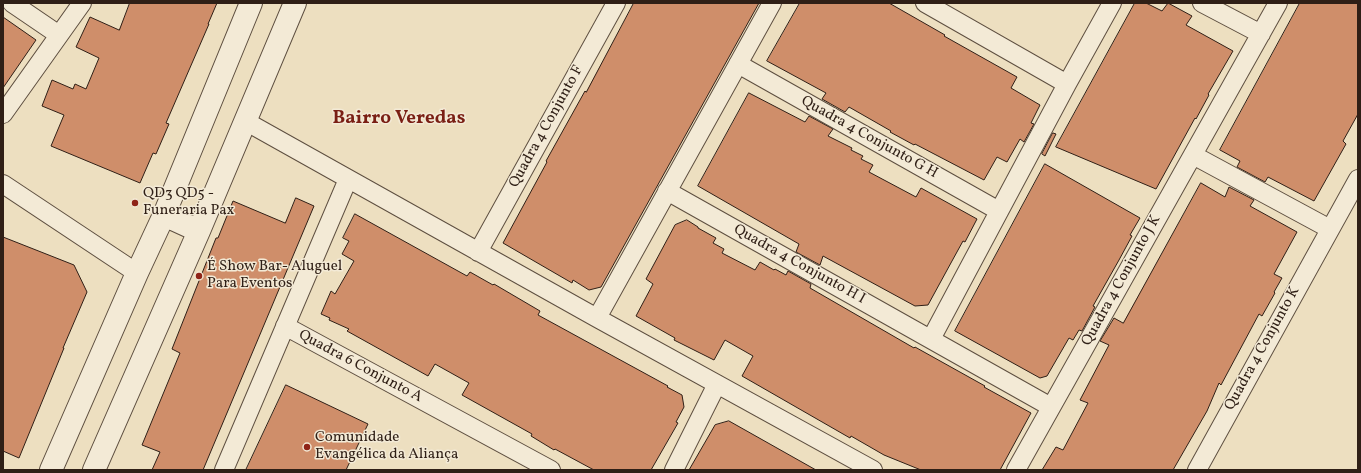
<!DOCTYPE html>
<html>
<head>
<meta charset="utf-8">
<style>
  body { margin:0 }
  #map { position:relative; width:1361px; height:473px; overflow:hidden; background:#eddfc0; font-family:Vollkorn,serif }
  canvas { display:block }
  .frame { position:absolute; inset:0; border:4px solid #2f1f16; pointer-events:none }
</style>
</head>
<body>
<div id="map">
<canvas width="1361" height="473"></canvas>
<div class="frame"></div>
</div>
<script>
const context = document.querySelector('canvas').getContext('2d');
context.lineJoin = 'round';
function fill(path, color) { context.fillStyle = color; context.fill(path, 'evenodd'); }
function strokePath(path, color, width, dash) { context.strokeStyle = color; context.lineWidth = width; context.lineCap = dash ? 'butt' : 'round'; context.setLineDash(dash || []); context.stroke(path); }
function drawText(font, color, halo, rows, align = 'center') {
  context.font = font + ' Vollkorn,serif'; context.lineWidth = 3; context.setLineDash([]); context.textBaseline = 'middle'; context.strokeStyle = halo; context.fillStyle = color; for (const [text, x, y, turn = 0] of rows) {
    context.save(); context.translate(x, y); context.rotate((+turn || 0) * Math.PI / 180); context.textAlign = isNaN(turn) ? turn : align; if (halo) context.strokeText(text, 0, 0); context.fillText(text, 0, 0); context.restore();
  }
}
const building = new Path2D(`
  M130,3H217L208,24H209L166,123L169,124L156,154L153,153L140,183L51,146L64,115L42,106L52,80L73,89L75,84L86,89L99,58L76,47L90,17L119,30Z
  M634,3H759L601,287L589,290L573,280L572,283L503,243L547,162L546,161L585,91L586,92Z
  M800,3H889L945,35L944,36L1017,77L1011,88L1040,105L1031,123L1034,124L1024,142L1020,139L1007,162L997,157L984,180L915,144L914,145L890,132L891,131L849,107L845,112L822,99L826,93L767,61Z
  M1135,3H1146L1162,11L1168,3L1192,16L1186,25L1233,51L1208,94L1209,95L1196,119L1195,118L1156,189L1056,147Z
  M1300,3H1358V114L1343,141L1346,144L1314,201L1268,177L1265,182L1237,167L1240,161L1220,150Z
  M3,17L36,40L3,88Z
  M749,93L805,122L809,116L833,129L828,136L852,148L851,150L863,156L861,159L873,165L869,172L916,197L921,188L977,219L965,242L963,241L952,261L928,305L915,306L823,256L820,265L796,252L799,244L698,186Z
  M1053,133L1056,134L1045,156L1042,154Z
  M1045,164L1140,218L1130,235L1132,236L1119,260L1093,306L1095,307L1082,331L1079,330L1073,340L1069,338L1047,376L1040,378L955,331Z
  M1201,183L1225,197L1229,187L1254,200L1250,206L1297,232L1274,274L1282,278L1274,292L1275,293L1262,316L1259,314L1221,385L1219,383L1207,411L1173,470H1042L1056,447L1063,450L1088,403L1080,400L1109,345L1100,341L1114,318L1123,323Z
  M296,198L314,206L203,470H152L160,452L142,445L180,353L172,349L216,238H218L233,201L285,223Z
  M355,214L467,276L470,272L493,285L494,284L540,311L538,315L668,386L667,387L682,395L684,407L676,422L678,423L651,470H594L555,449L554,450L531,436L532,434L462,395L469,383L435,364L428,376L347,331L349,329L329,320L330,318L321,314L331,291L335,294L354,261L342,254L349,241L343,238Z
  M687,220L698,227V228L716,238L713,243L724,249L722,253L755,270L760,262L774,270L775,269L786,275L788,271L811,284L810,288L914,348L915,347L985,386L984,387L1031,413L1000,470H921L884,455L851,436L850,438L742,376L753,356L725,340L714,360L674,340L675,338L636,316L653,284L646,279L675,225Z
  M3,237L74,265L87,292L63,348H64L19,458L3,451Z
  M286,385L368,424L346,470H246Z
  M729,421L816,470H689L715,425Z`);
fill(building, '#cf8e6a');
strokePath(building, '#2f1f16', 1);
const minor = new Path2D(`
  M12,3L59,35
  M925,3L1067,84
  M1202,3L1261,34
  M738,64L999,211
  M3,114L82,3
  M245,121L597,318L873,470
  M1193,155L1330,229
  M3,184L137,273
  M667,191L1051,407
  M478,252L616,3
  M597,318L772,3
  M285,326L551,470
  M931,339L1067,84L1112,3
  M224,470L348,179
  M674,470L717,384
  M1016,470L1278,3
  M1197,470L1358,179`);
const tertiary = new Path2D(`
  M164,215L199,231
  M51,470L137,273L164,215L251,3
  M94,470L199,231L295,3`);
strokePath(minor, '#5e4f40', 20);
strokePath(tertiary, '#5e4f40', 24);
strokePath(minor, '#f3ead6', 18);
strokePath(tertiary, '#f3ead6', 22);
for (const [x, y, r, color] of [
  [135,203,4,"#8f2418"],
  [199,276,4,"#8f2418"],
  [307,447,4,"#8f2418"]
]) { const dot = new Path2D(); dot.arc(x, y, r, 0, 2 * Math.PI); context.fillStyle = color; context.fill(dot); strokePath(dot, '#f3ead6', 1.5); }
drawText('15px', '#2f1f16', '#f3ead6', [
  ["Quadra 4 Conjunto F",547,127,-61],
  ["Quadra 4 Conjunto G H",869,138,29],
  ["Quadra 4 Conjunto H I",799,265,29],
  ["Quadra 4 Conjunto J K",1122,281,-61],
  ["Quadra 4 Conjunto K",1263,349,-61],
  ["Quadra 6 Conjunto A",360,367,28]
]);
drawText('15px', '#2f1f16', '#f3ead6', [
  ["QD3 QD5 -",143,194],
  ["Funeraria Pax",143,211],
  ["É Show Bar- Aluguel",207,267],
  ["Para Eventos",207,284],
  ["Comunidade",315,438],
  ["Evangélica da Aliança",315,455]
], 'left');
drawText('bold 19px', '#7a1f14', '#f3ead6', [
  ["Bairro Veredas",399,120]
]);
</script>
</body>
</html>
